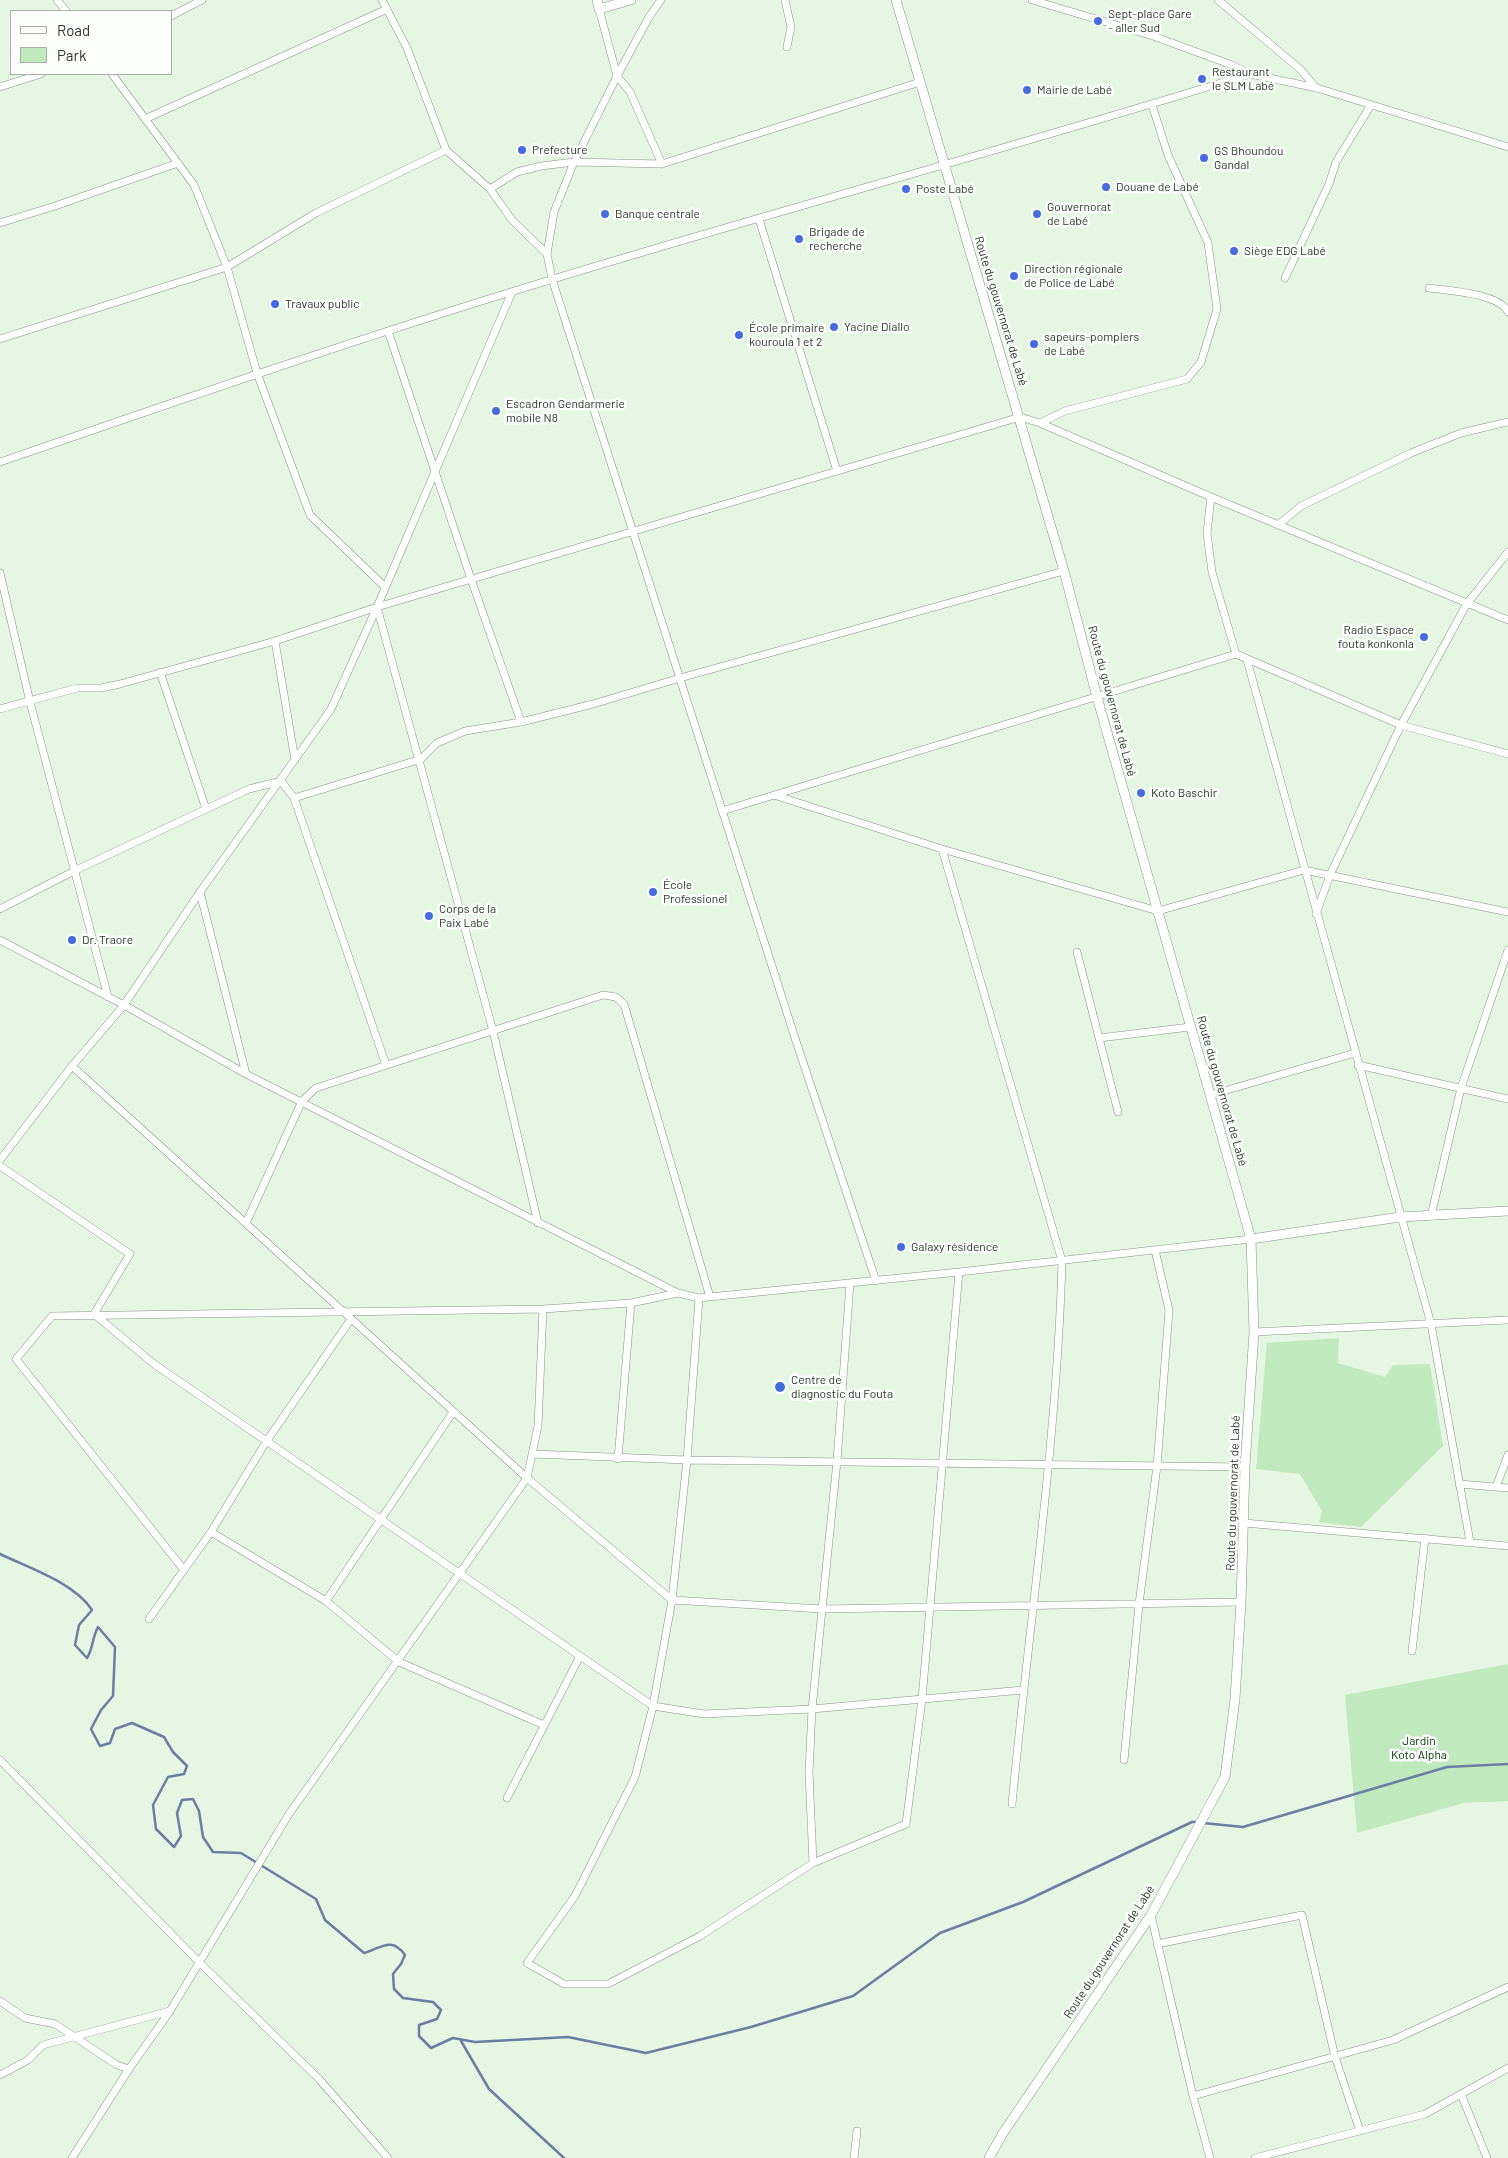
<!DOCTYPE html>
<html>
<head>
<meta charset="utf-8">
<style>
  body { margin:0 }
  #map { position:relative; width:1508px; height:2158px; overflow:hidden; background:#e5f6e3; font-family:Barlow,sans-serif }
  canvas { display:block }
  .legend { position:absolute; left:10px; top:10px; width:162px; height:65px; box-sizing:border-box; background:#fbfefb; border:1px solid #aaaea9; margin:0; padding:6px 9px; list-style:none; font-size:15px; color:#30362f }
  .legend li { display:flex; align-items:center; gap:10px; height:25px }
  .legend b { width:25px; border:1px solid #aaaea9 }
</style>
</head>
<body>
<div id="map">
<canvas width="1508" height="2158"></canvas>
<ul class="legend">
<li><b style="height:6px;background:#fff"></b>Road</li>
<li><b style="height:14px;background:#c0e9bd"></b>Park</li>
</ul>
</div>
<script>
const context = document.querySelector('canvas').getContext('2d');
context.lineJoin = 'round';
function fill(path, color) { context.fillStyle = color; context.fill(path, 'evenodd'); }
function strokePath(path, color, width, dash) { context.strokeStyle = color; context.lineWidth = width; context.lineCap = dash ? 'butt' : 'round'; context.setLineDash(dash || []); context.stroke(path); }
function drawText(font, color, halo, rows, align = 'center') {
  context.font = font + ' Barlow,sans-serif'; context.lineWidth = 5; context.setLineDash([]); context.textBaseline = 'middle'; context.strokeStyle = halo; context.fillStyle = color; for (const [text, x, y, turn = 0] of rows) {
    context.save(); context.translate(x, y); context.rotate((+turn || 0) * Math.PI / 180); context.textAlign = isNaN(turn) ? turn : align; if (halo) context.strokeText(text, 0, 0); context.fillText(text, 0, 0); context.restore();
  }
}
fill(new Path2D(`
  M1339,1338L1338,1363L1385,1377L1393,1365L1430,1364L1443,1446L1361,1527L1319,1522L1322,1511L1300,1474L1256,1469L1267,1343Z
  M1508,1664V1801L1464,1803L1357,1833L1345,1695Z`), '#c0e9bd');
strokePath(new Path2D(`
  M0,1554C29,1568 75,1583 92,1610L79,1625L75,1645L87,1658C93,1649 92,1638 98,1627L115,1647L113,1696L101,1710L91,1729L100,1746L110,1743L115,1729L132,1723L164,1737L173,1752L187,1766L184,1774L168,1777L153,1805L156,1829L174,1847L181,1836L177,1813L182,1800L193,1799L199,1811L203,1837L213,1852L241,1853L316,1899L325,1920L364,1953C381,1948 392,1936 405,1955L401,1964L393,1974L394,1989L403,1998L433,2002L441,2010L437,2019L419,2025V2036L431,2048L453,2038L475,2042L568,2037L646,2053L751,2027L853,1996L940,1933L1023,1902L1192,1822H1198
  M1203,1823L1243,1827L1447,1767L1508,1764
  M461,2041L489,2089L564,2158`), '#6a7da3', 2.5);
const minor = new Path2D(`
  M57,0L66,11
  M382,0L407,48L446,150L490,189L517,172L541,166L574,162L662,164L920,82
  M661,0L649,17L617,76L630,92L662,164
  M785,0L791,27L787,47
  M1032,0L1153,36L1232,65L1250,74L1317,88L1508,147
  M1218,0L1301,70L1316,88
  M599,9L617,76L574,162L554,212L547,254L552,279L795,1038L876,1281
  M171,16L202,0
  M112,74L194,185L227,267L257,373L310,515L385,587
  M0,87L41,74
  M145,119L387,9
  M490,189L512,220L547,254
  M759,219L837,471
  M0,223L55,206L178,163
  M1285,278L1329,184L1336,162L1371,105
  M1429,288C1448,291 1499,293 1508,312
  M388,331L471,579L521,722
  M0,339L227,267L316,213L446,150
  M1040,423L1065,411L1187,379L1201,362L1217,309L1208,243L1168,155L1152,105
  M0,462C183,399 365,336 550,280C783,209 1018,146 1250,74
  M1211,497L1207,533L1212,572L1236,654L1401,725L1508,754
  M1278,525L1301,506L1411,453L1461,433L1508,422
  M0,573L30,702L108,997
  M377,607L493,1031L538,1223
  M275,641L295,760
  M1247,660L1431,1324L1470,1542
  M160,672L206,809
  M0,709L77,688H101L120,684L275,641L377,607L1020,417L1040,423L1211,497L1508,620
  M774,795L942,849L1158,911L1304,870L1508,912
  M294,798L421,759L437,743L465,731L521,722L593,704L680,678L1064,571
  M722,811L1236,654
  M942,849L1062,1261C1057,1443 1029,1623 1012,1804
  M200,892L246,1074
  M0,909L76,870L249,789L281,781L294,798L386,1065
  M1316,914L1330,875L1401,725L1466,605L1508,552
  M0,940L124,1005L246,1074L678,1293L699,1298L959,1272L1251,1239
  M1077,952L1118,1112
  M1099,1038L1190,1027
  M1358,1065L1508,1099
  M72,1066L527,1478L672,1600L822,1609L1241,1602
  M1210,1095L1355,1053
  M0,1160L72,1066L124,1005L200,892L331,709L377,607L512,292
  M0,1166L130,1254L94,1314L154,1364L653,1706L704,1714L812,1709L1023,1690
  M1431,1216L1461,1088L1508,950
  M246,1223L302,1101L316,1088L603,995L616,997L624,1004L710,1297
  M699,1298L687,1460L672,1600L653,1706L635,1777L575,1896L527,1963L564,1984H608L700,1936L813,1863L906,1824L922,1699L959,1272
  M1254,1332L1508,1320
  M533,1454L687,1460L1245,1467
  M618,1459L631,1303
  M1459,1484L1508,1488
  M1496,1487L1508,1455
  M1244,1523L1508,1546
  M211,1532L326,1601L399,1662L544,1725
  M184,1570L16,1359L52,1316L543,1309L631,1303L678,1293
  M326,1601L453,1412
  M149,1619L211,1532L266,1442L351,1319
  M1412,1651L1425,1538
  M0,1760L199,1962L319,2079L388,2158
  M1124,1760L1139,1604L1157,1466L1169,1310L1155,1250
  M507,1798L580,1656
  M813,1863L809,1772L812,1709L837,1461L850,1283
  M1151,1915L1193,2096L1210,2158
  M1157,1944L1302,1915L1335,2057L1360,2131
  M0,2001L25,2018L55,2024L117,2065L129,2069
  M0,2075L28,2060L43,2045L170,2011
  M1461,2094L1487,2158
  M1193,2096L1393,2040L1508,1987
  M72,2158L129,2069L170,2011L289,1814L527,1478L538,1426L543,1309
  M854,2158L857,2131
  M1255,2158L1425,2114L1508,2068`);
const tertiary = new Path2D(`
  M597,0L599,9L631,0
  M896,0L1064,571L1097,697L1251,1239L1254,1332L1245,1467L1241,1602L1235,1699L1225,1777L1151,1915L1003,2133L989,2158
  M1251,1239L1400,1217L1508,1211`);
strokePath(minor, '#859484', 8);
strokePath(tertiary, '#859484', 10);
strokePath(minor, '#fff', 7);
strokePath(tertiary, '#fff', 9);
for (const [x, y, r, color] of [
  [1098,21,5,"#456cdf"],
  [1202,79,5,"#456cdf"],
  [1027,90,5,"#456cdf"],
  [522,150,5,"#456cdf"],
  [1204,158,5,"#456cdf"],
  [1106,187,5,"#456cdf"],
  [906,189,5,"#456cdf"],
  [605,214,5,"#456cdf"],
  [1037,214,5,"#456cdf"],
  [799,239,5,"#456cdf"],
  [1234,251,5,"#456cdf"],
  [1014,276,5,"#456cdf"],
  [275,304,5,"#456cdf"],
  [834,327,5,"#456cdf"],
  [739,335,5,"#456cdf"],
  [1034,344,5,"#456cdf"],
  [496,411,5,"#456cdf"],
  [1424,637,5,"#456cdf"],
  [1141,793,5,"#456cdf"],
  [653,892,5,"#456cdf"],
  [429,916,5,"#456cdf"],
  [72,940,5,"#456cdf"],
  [901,1247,5,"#456cdf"],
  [780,1387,6,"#456cdf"]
]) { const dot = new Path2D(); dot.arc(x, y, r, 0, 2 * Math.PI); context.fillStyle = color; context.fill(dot); strokePath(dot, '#fbfefb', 2); }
drawText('12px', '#30362f', '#fbfefb', [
  ["Sept-place Gare",1108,14],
  ["- aller Sud",1108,28],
  ["Restaurant",1212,72],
  ["le SLM Labé",1212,86],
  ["Mairie de Labé",1037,90],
  ["Prefecture",532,150],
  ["GS Bhoundou",1214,151],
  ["Gandal",1214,165],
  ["Douane de Labé",1116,187],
  ["Poste Labé",916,189],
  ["Gouvernorat",1047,207],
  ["de Labé",1047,221],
  ["Banque centrale",615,214],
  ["Brigade de",809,232],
  ["recherche",809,246],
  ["Siège EDG Labé",1244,251],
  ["Direction régionale",1024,269],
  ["de Police de Labé",1024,283],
  ["Travaux public",285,304],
  ["Yacine Diallo",844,327],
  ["École primaire",749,328],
  ["kouroula 1 et 2",749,342],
  ["sapeurs-pompiers",1044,337],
  ["de Labé",1044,351],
  ["Escadron Gendarmerie",506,404],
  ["mobile N8",506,418],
  ["Radio Espace",1414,630,"right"],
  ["fouta konkonla",1414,644,"right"],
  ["Koto Baschir",1151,793],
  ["École",663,885],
  ["Professionel",663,899],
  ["Corps de la",439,909],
  ["Paix Labé",439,923],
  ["Dr. Traore",82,940],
  ["Galaxy résidence",911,1247],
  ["Centre de",791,1380],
  ["diagnostic du Fouta",791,1394]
], 'left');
drawText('12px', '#30362f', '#fbfefb', [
  ["Route du gouvernorat de Labé",1001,311,73],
  ["Route du gouvernorat de Labé",1112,701,75],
  ["Route du gouvernorat de Labé",1222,1091,74],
  ["Route du gouvernorat de Labé",1233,1493,-88],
  ["Route du gouvernorat de Labé",1109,1952,-57]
]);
drawText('12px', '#013703', '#fbfefb', [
  ["Jardin",1419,1741],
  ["Koto Alpha",1419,1755]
]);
</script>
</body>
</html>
